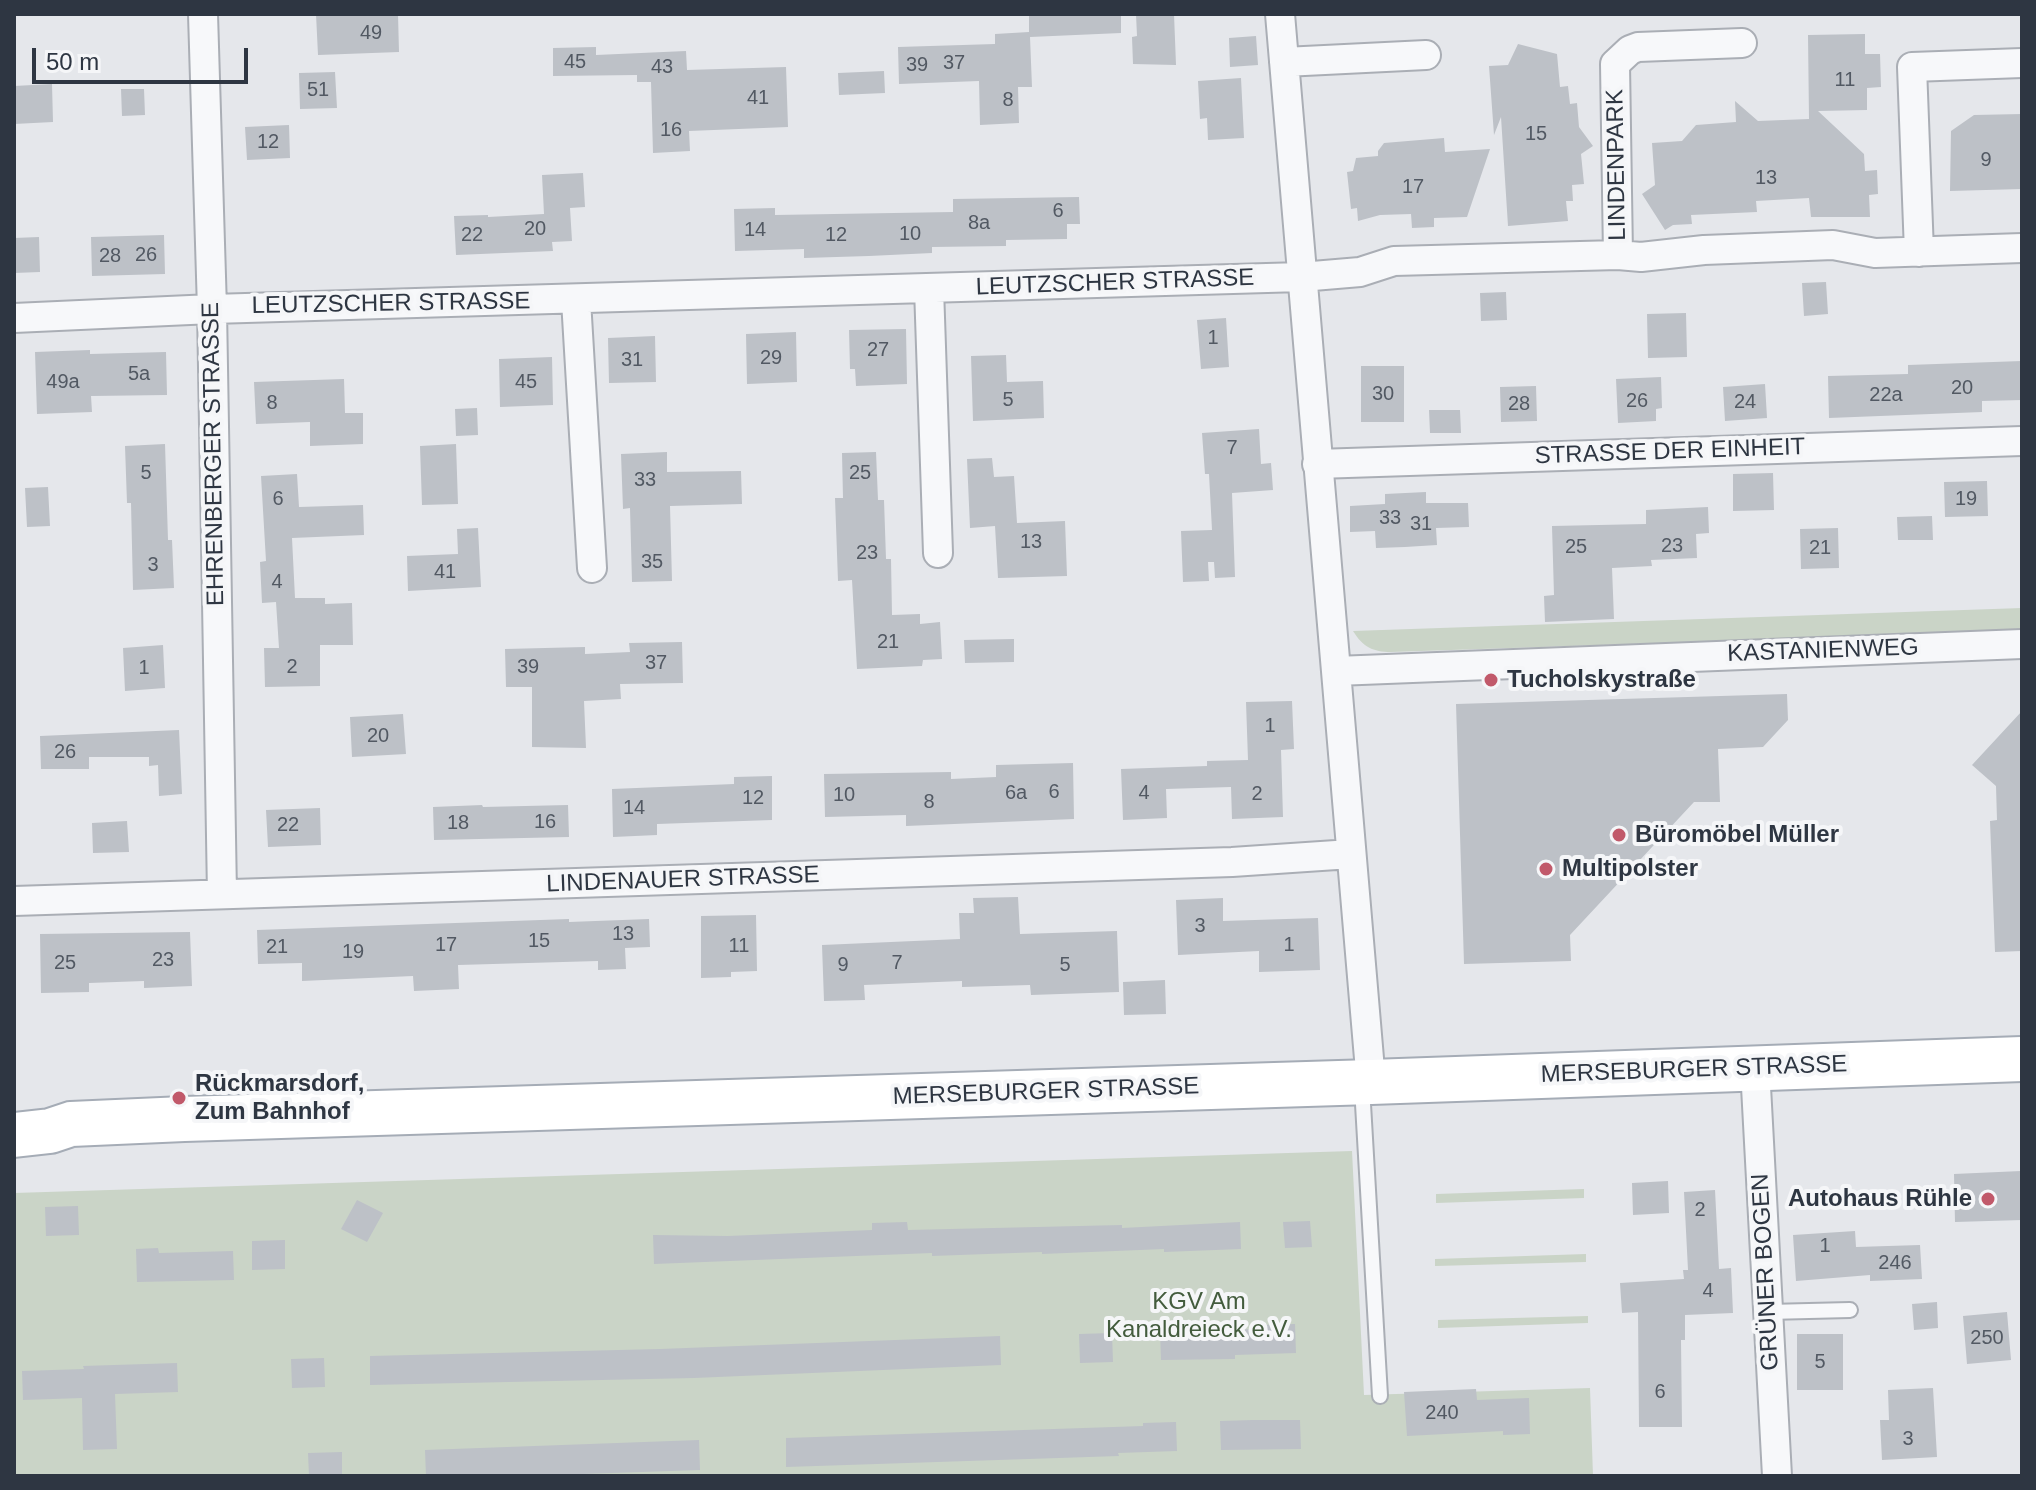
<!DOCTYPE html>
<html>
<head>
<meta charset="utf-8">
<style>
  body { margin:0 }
  #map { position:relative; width:2036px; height:1490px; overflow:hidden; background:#e5e7eb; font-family:Arial,sans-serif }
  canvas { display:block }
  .frame { position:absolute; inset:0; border:16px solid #2e3642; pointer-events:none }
  .scale { position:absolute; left:32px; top:48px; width:216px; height:36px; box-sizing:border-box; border:4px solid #2e3642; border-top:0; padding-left:10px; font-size:24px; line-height:28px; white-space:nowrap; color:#2e3642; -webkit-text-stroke:6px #f5f6f8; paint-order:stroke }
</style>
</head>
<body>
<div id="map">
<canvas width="2036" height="1490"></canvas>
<div class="frame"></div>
<div class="scale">50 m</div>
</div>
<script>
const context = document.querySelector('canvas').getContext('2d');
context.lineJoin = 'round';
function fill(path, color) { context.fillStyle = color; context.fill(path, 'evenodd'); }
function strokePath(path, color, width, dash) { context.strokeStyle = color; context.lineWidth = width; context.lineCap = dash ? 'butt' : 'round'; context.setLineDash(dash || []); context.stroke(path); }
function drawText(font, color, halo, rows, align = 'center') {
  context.font = font + ' Arial,sans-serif'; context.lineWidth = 8; context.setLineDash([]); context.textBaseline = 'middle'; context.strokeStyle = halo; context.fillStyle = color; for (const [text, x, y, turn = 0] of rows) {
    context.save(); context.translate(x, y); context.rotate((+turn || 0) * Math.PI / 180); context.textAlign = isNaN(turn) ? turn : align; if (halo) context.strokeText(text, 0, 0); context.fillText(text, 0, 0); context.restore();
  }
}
fill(new Path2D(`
  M2022,608V631L1391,652C1373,652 1363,647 1353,631Z
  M1352,1151L1364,1395L1590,1388L1593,1476H14V1193Z
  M1584,1189V1198L1436,1203V1194Z
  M1586,1254V1262L1435,1266V1259Z
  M1588,1316V1323L1438,1328V1320Z`), '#cad4c7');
fill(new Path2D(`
  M316,14H398L399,52L318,55Z
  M1029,14H1121V33L1030,37L1032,87H1018L1019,123L980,125L979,81L899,84L898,47L995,44V34L1029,32Z
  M1136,14H1174L1176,65L1133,64L1132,37L1137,36Z
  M1865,34V54H1880L1881,87L1867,88V110L1818,111L1864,154L1865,171L1877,170L1878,194L1869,195L1870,217H1811L1809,198L1756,201L1757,212L1691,215L1692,224L1673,225L1665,230L1642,194L1655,185L1652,143L1682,141L1696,125L1736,122L1735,101L1758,121L1809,119L1808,35Z
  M1256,36L1258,65L1230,67L1229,38Z
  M1518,44L1557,54L1560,87L1568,86L1570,104L1577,103L1579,127L1593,146L1581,154L1584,184L1572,185L1573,201H1566L1568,221L1508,226L1501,117L1494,135L1489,66L1508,65Z
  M596,47V55L686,51L687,70L786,67L788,127L689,131L690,151L653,153L651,82H637V75L553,76V48Z
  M884,71L885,93L839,95L838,73Z
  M335,72L337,108L300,109L299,73Z
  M1241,78L1244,138L1208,140L1207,118L1200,119L1198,81Z
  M52,84L53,122L14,124V86Z
  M121,89H144L145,115L122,116Z
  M2022,114V189L1950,191L1951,131L1974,115Z
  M289,125L290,158L247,160L245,127Z
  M1444,138L1445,152L1490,149L1467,217L1434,218V227L1412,228L1411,214L1380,215L1358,221L1357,208L1351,209L1347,172L1353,171L1356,158L1378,156V151L1384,143Z
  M583,173L585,207L570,208L572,241L552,242L553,251L456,255L454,216L488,215V217L544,214L542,175Z
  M1079,197L1080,224H1067V239L1006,240V246L932,247V253L869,256L804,258V249L735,251L734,209L775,208V215L953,212V199Z
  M164,235L165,274L92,276L91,237Z
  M39,237L40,272L14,273V238Z
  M1826,282L1828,314L1804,316L1802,283Z
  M1506,292L1507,320L1481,321L1480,293Z
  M1686,313L1687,357L1648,358L1647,314Z
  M1226,318L1229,367L1201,369L1197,320Z
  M906,329L907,384L856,386L855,369H850L849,330Z
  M796,332L797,382L747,384L746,334Z
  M655,336L656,382L609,383L608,338Z
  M90,350V354L166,352L167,395L91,396L92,412L37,414L35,352Z
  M1006,355L1007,382L1043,381L1044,418L973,421L971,356Z
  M552,357L553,405L500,407L499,359Z
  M2022,361V400L1982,401V412L1829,418L1828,376L1908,374V365Z
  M1361,366H1404V422H1361Z
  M1661,377L1662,408L1656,409V421L1618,423L1616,379Z
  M344,379L345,413H363V444L310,446V422L256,424L254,382Z
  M1765,384L1767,418L1725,421L1723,387Z
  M1536,386L1537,421L1501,422L1500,387Z
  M477,408L478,435L456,436L455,409Z
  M1429,410H1460L1461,433H1430Z
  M1259,429L1261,464L1271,463L1273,490L1232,493L1235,577L1215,578L1214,562H1208L1209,581L1183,582L1181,531L1212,530L1209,474H1205L1202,433Z
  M165,444L168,540H172L174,588L133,590L131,503H127L125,446Z
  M456,444L458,504L422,505L420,446Z
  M667,452V472L741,471L742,504L670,506L672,581L632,582L630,508L623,509L621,454Z
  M876,452L878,500H884L886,559H891L892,615L920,614V624L940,622L942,659L923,660L922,666L857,669L852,580L838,581L835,498H843L842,453Z
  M992,458L994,477L1014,476L1017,523L1065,521L1067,576L998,578L995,526L970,528L967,459Z
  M1773,473L1774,510L1733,511V474Z
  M297,474L299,507L363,505L364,535L292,538L295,598H325V604L352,603L353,645H320V686L265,687L264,648H279L276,602L262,603L260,562L266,561L261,476Z
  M1987,481L1988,516L1945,517L1944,482Z
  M48,487L50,526L27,527L25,488Z
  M1426,492V503H1468L1469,527L1436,528L1437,545L1405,547L1376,548L1375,531L1350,532V506L1385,504V494Z
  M1708,507L1709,533L1696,534L1697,558L1651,560L1652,566L1612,568L1614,619L1545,622L1544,596L1554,595L1552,526L1646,524V510Z
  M1932,516L1933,540H1898L1897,517Z
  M478,528L481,587L408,591L407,556L458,554L457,529Z
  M1838,528L1839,568L1801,569L1800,529Z
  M1014,639V662L965,663L964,640Z
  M682,642L683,683L620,684L621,699L584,701L586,748L532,747V687H506L505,649L585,647V654L630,652L629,643Z
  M163,645L165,688L125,691L123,648Z
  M1787,694L1788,720L1763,747L1718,749L1720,802H1694L1570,935L1571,961L1464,964L1456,704Z
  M1292,701L1294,749L1281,750L1283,817L1232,819L1231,787L1166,789L1167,818L1123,820L1121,769L1207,766V761L1248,760L1246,702Z
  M2022,711V951L1995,952L1990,821L1997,820L1996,786L1972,765Z
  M403,714L406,754L352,757L350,717Z
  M179,730L182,794L159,796L158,765L149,766V757H89V769H41L40,736Z
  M1073,763L1074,819L906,826V815L825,817L824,774L951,772V779L996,777V765Z
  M772,776V820L657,824V835L613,837L612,789L734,784V777Z
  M482,805L483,807L568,805L569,837L434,840L433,807Z
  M320,808L321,845L268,847L266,810Z
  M127,821L129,852L93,853L92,823Z
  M1018,897L1020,934L1117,931L1119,992L1031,995L1030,985L962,987V981L864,985L865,1000L824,1001L822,945L960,939L959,913H974L973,898Z
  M1223,898V921L1318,918L1320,970L1259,972V951L1178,955L1176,900Z
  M756,915L757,971L731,972V977L701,978V916Z
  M569,919V922L649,919L650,947L625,948L626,969L598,970V961L458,965L459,989L414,991L413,976L302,981V963L258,964L257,930Z
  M190,932L192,986L144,988V981L89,983V992L41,993L40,934Z
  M1165,980L1166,1014L1124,1015L1123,982Z
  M2021,1171L2022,1220L1955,1222L1954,1174Z
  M1668,1181L1669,1213L1633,1215L1632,1183Z
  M1715,1190L1719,1269L1731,1268L1733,1313L1685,1315V1340H1681L1682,1427H1639L1638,1312L1622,1313L1620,1283L1684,1279L1683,1270H1688L1684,1192Z
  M357,1200L383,1213L367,1242L341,1229Z
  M78,1206L79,1235L46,1236L45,1207Z
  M1310,1221L1312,1247L1285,1248L1283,1222Z
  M907,1222L908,1230L1122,1225V1228L1240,1222L1241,1249L1164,1252V1249L1042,1254V1252L932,1256V1253L654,1264L653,1235L728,1236L872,1230V1223Z
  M1855,1231L1856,1247L1920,1245L1922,1279L1870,1281V1275L1796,1281L1793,1235Z
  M285,1240V1269L252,1270V1241Z
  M158,1248L159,1253L233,1251L234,1280L137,1282L136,1249Z
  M1937,1302L1938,1328L1914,1330L1912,1304Z
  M2007,1312L2011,1360L1967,1364L1963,1316Z
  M1295,1324L1296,1353L1235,1355V1359L1161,1360L1160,1331L1262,1329V1325Z
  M1112,1333L1113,1362L1080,1363L1079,1334Z
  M1797,1334H1843V1390H1797Z
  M1000,1336L1001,1365L694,1378L370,1385V1356L660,1349Z
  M324,1358L325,1387L292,1388L291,1359Z
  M177,1363L178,1392L115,1394L117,1449L83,1450L82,1398L23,1400L22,1371L84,1369L83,1366Z
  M1933,1388L1937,1457L1882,1460L1880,1420H1889L1888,1390Z
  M1476,1389L1477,1400L1529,1398L1530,1434L1503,1435V1431L1407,1436L1404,1392Z
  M1253,1420H1300L1301,1449L1221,1450L1220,1421Z
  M1176,1422L1177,1451L1118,1453L1119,1456L786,1467V1438L1143,1426V1423Z
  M699,1440L700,1470L524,1476H426L425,1450Z
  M342,1452V1476H309L308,1453Z`), '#bdc1c7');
const lane = new Path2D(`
  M1362,1087L1380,1396
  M1768,1312L1850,1310`);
const street = new Path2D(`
  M203,14L212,309L222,894
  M1280,14L1371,1082
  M1284,62L1426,55
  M1919,252L1912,67L2022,63
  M1618,255L1615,64L1630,50L1638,47L1742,43
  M929,288L938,553
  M576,300L592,568
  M14,318L212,309L1301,277L1360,272L1394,261L1618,255L1641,257L1704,250L1833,245L1875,253L2022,248
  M1317,464L2022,441
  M1336,671L2022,644
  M14,901L1232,862L1351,854
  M1755,1068L1777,1476`);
const primary = new Path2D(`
  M14,1135L50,1131L71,1124L184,1119L1371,1082L2022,1059`);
strokePath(lane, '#aaaeb5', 18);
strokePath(street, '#aaaeb5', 32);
strokePath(primary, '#a5acb6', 48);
strokePath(lane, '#f7f8fa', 14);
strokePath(street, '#f7f8fa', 28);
strokePath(primary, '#fff', 44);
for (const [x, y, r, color] of [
  [1491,680,8,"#c1596a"],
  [1619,835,8,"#c1596a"],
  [1546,869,8,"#c1596a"],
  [179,1098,8,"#c1596a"],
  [1988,1199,8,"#c1596a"]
]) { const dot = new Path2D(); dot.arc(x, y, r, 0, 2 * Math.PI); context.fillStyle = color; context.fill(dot); strokePath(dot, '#f5f6f8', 3); }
drawText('20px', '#525963', null, [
  ["49",371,33],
  ["45",575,62],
  ["37",954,63],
  ["39",917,65],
  ["43",662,67],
  ["11",1845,80],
  ["51",318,90],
  ["41",758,98],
  ["8",1008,100],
  ["16",671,130],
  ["15",1536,134],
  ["12",268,142],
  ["9",1986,160],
  ["13",1766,178],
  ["17",1413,187],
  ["6",1058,211],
  ["8a",979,223],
  ["20",535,229],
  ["14",755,230],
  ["10",910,234],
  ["22",472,235],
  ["12",836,235],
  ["26",146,255],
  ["28",110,256],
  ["1",1213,338],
  ["27",878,350],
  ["29",771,358],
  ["31",632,360],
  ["5a",139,374],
  ["49a",63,382],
  ["45",526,382],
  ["20",1962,388],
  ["30",1383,394],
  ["22a",1886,395],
  ["5",1008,400],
  ["26",1637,401],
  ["24",1745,402],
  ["8",272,403],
  ["28",1519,404],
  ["7",1232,448],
  ["5",146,473],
  ["25",860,473],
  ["33",645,480],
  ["6",278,499],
  ["19",1966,499],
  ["33",1390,518],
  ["31",1421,524],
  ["13",1031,542],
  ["23",1672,546],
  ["25",1576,547],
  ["21",1820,548],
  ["23",867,553],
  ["35",652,562],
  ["3",153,565],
  ["41",445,572],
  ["4",277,582],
  ["21",888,642],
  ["37",656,663],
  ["2",292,667],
  ["39",528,667],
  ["1",144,668],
  ["1",1270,726],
  ["20",378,736],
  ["26",65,752],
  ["6",1054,792],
  ["6a",1016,793],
  ["4",1144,793],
  ["2",1257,794],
  ["10",844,795],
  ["12",753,798],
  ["8",929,802],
  ["14",634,808],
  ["16",545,822],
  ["18",458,823],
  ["22",288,825],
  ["3",1200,926],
  ["13",623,934],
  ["15",539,941],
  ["17",446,945],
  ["1",1289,945],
  ["11",739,946],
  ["21",277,947],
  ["19",353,952],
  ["23",163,960],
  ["25",65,963],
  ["7",897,963],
  ["9",843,965],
  ["5",1065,965],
  ["2",1700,1210],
  ["1",1825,1246],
  ["246",1895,1263],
  ["4",1708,1291],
  ["250",1987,1338],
  ["5",1820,1362],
  ["6",1660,1392],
  ["240",1442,1413],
  ["3",1908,1439]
]);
drawText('24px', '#2e3642', '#f5f6f8', [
  ["LINDENPARK",1617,165,-91],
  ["LEUTZSCHER STRASSE",1115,283,-2],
  ["LEUTZSCHER STRASSE",391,304,-1],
  ["STRASSE DER EINHEIT",1670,452,-2],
  ["EHRENBERGER STRASSE",214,454,-91],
  ["KASTANIENWEG",1823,651,-2],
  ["LINDENAUER STRASSE",683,880,-2],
  ["MERSEBURGER STRASSE",1694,1070,-2],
  ["MERSEBURGER STRASSE",1046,1092,-2],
  ["GRÜNER BOGEN",1766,1272,-93]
]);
drawText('bold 24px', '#2e3642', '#f5f6f8', [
  ["Tucholskystraße",1507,680],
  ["Büromöbel Müller",1635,835],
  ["Multipolster",1562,869],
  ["Rückmarsdorf,",195,1084],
  ["Zum Bahnhof",195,1112],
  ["Autohaus Rühle",1972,1199,"right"]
], 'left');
drawText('24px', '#435c3d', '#f5f6f8', [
  ["KGV Am",1199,1302],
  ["Kanaldreieck e.V.",1199,1330]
]);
</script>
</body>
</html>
